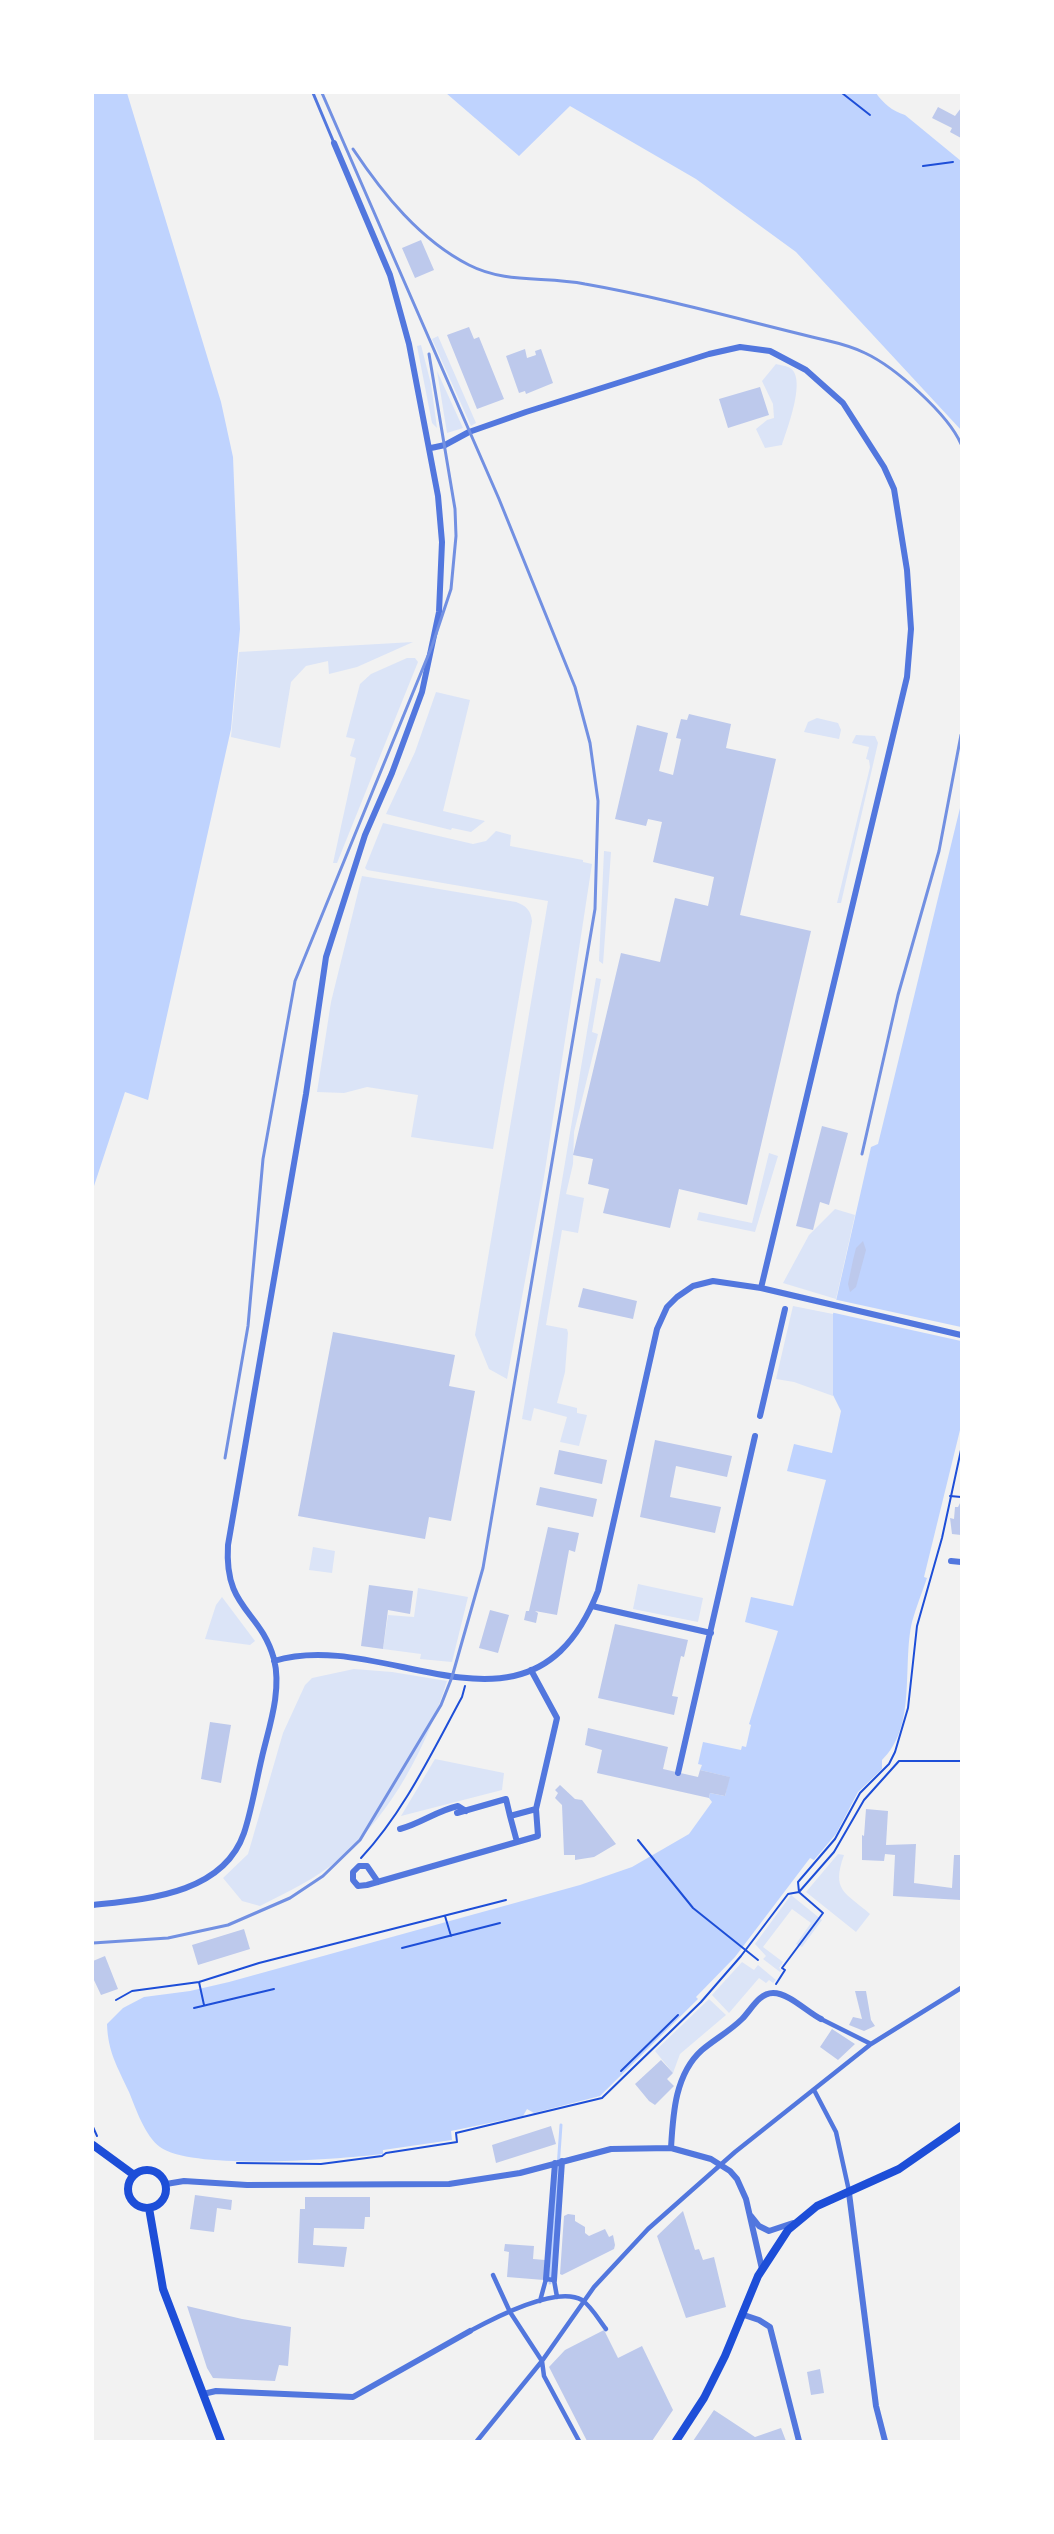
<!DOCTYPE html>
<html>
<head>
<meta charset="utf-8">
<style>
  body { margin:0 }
  #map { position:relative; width:1054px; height:2534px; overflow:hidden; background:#f2f2f2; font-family:"Open Sans",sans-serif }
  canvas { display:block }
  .frame { position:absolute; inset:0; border:94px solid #fff; pointer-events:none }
</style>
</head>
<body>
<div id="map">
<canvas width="1054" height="2534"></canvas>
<div class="frame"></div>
</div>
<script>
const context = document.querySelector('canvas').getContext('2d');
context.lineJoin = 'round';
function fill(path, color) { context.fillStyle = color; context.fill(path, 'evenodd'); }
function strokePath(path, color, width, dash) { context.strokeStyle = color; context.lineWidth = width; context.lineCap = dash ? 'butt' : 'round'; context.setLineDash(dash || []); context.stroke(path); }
fill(new Path2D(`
  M438,336L476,423L471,426L432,339Z
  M421,345L431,384L437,428L432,423L417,346Z
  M776,364C780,365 787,366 790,368C807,378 787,429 782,445L765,448L756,429L767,420L774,418L773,404L762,381Z
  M437,371L463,428L447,433Z
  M413,642L357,667L329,674L328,661L306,666L291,682L280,748L231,737L239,652Z
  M407,658H415L418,662L337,863H333L356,758L350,756L355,739L346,737L360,684L371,674Z
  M436,692L470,700L443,811L485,821L471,832L452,828L451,830L386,814L415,752Z
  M817,718L838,723L841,730L839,739L804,732L808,722Z
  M856,735L875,736L878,743L841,903H837L870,767L869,760L866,759L869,747L852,743Z
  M383,823L473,844L486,841L496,831L511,835L510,846L583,860V862L592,864L544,1177L507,1379L489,1369L475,1335L548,901L367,870L365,868Z
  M604,851L611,852L603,964L599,961Z
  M362,876L516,902C526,906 531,910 532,921L493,1149L411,1137L418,1095L367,1087L344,1093L317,1092L331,1002Z
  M596,978L601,979L592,1032L598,1034L574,1132L573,1164L566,1194L584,1198L578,1233L562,1230L546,1325L567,1329L568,1333L565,1372L557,1403L577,1408V1413L587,1415L579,1446L560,1442L567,1417L534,1408L531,1421L522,1419Z
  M769,1153L778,1156L755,1232L697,1220L699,1212L752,1223Z
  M835,1209L855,1215L836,1299L783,1283L809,1235Z
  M793,1306L833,1314V1396L794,1382L776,1379Z
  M313,1547L335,1551L332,1573L309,1570Z
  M638,1584L703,1598L698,1622L633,1609Z
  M418,1588L468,1597L452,1662L420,1659L421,1654L383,1649L388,1615L414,1617Z
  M222,1597L255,1641L250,1645L205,1639L216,1605Z
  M354,1669L392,1672L447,1681C427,1746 392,1814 339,1859C316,1879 287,1892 260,1906L242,1901L223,1878L248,1854L283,1733L305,1685L312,1678Z
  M435,1759L504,1773L502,1790L401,1816Z
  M838,1854L844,1855C831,1891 845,1892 870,1914L856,1932L806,1892Z
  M791,1895L822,1920L802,1947L796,1944L811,1923L792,1909L763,1947L783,1962L779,1968L782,1970L780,1972L763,1959L766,1956L755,1944Z
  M742,1962L754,1970L758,1965L776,1980L773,1983L769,1980L766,1983L759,1978L729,2013L712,1995Z
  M709,1999L726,2015L680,2054L673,2073L655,2051Z`), '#dbe4f7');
fill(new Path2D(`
  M93,93H127L221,402L233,457L240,629L231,729L148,1100L125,1092L93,1189Z
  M446,93H876C883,103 892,111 905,115L961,161V430L796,252L696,179L570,106L519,156Z
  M961,804V1426L924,1577L927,1578C922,1593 916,1607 912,1622C902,1665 917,1727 882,1760V1769L858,1792L836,1834L814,1860L810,1858L735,1957L696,1997L698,1999L600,2096L534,2113L527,2109L523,2116L451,2131L452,2140L383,2150V2154C340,2159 193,2171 160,2147C145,2136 136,2109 129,2092C117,2066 108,2052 107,2024L123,2008L144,1997L190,1991L229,1982L580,1885L632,1867L689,1834L712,1802L709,1798L710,1793L725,1796L729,1777L700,1770L702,1765L698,1764L703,1742L741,1750L742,1746L746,1747L751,1725L749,1724L778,1631L745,1622L751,1597L793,1606L826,1480L787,1471L794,1444L832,1453L841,1411L833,1395V1314L871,1147L878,1144Z`), '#bfd3fe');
fill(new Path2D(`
  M833,1299L961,1327V1341L830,1312Z`), '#f2f2f2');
strokePath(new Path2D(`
  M550,2283L561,2125`), '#bfd3fe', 3);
fill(new Path2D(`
  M938,107L955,116L961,108V138L950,132L952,128L932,118Z
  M421,240L434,270L415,278L402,248Z
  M469,327L474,339L479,337L504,399L477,409L447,335Z
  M525,349L527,358L536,355L535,351L541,349L553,383L526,394L525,391L519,393L506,356Z
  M760,387L769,415L728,428L719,399Z
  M689,714L731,724L726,748L776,759L740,915L811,931L747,1205L679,1189L670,1228L603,1213L609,1189L588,1184L593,1159L573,1155L621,953L660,962L675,898L708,906L714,877L653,862L662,822L648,819L646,826L615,819L637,725L668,733L659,771L673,775L681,739L676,738L681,719L687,720Z
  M822,1126L848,1133L829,1205L820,1202L813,1230L796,1226Z
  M863,1241L866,1250L856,1287L850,1292L848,1284L853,1260L856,1248Z
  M583,1288L637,1301L633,1319L578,1307Z
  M333,1332L455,1355L449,1386L475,1391L451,1521L429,1517L425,1539L298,1516Z
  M655,1440L732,1456L727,1477L676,1466L670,1497L721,1507L715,1533L640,1517Z
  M559,1450L607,1460L602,1484L554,1474Z
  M540,1487L597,1499L593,1517L536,1505Z
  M961,1501V1535L952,1534L950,1518L954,1519L955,1507H958Z
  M548,1527L579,1533L575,1552L569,1550L557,1615L535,1611L538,1613L536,1623L524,1620L526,1611H529Z
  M369,1585L413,1591L410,1614L388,1610L383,1649L361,1646Z
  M490,1610L509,1615L498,1653L479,1648Z
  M615,1624L688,1640L684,1657L681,1656L672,1696L678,1697L674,1715L598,1698Z
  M210,1722L231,1725L221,1783L201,1779Z
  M588,1728L668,1747L663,1769L698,1777L700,1770L730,1777L725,1796L710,1793L709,1798L597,1773L602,1750L585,1745Z
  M560,1785L575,1799L582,1800L616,1844L594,1857L575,1860V1855H564L562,1805L555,1798L558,1793L555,1790Z
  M866,1809L888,1811L886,1845L916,1844L914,1883L952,1888L954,1855H961V1900L893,1896L895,1855L885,1854L884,1861L862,1860V1835L864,1836Z
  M244,1929L250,1949L198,1965L192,1945Z
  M105,1956L118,1989L101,1995L93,1978V1961Z
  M855,1991H866L871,2020L875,2026L864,2031L849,2025L853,2017L862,2019Z
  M832,2029L855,2044L838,2060L820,2047Z
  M661,2060L673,2073L667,2079L674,2086L655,2105L649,2101L635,2084Z
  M551,2126L556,2144L496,2163L492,2145Z
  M195,2195L232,2200L231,2210L217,2208L214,2232L190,2229Z
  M305,2197H370V2217H365L364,2229L314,2228L313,2245L347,2247L344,2267L298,2263L300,2209H305Z
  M683,2211L695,2250L699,2249L703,2260L714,2257L726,2307L686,2318L657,2236Z
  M568,2214L575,2215V2221L585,2227V2233L589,2236L605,2229L609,2237L613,2235L615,2245L614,2249L562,2275L560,2274L564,2216Z
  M505,2244L534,2246L533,2259L545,2260L544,2280L507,2277L509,2252L504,2251Z
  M187,2306L242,2319L291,2327L288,2366L279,2365L275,2381L213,2378L207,2368Z
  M604,2330L618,2358L642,2346L673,2410L652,2441H587L549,2367L565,2350Z
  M820,2369L824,2393L811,2395L807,2372Z
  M714,2410L755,2437L781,2428L786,2441H693Z`), '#bdc9ec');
strokePath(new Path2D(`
  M842,93L870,115
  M923,166L953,162
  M950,1496L961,1497
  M638,1840L693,1908L758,1960
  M361,1858C404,1812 432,1752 462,1697L465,1686
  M799,1892L798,1882L835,1839L860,1793L889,1764L895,1752L908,1708L917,1626L942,1538L961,1450
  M799,1892L834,1852L864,1800L899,1761H961
  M445,1916L451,1936
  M402,1948L500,1923
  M199,1982L204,2005
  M776,1984L785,1970L782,1968L823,1913L800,1893
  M116,2000L132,1991L199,1982L259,1963L506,1900
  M194,2008L274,1989
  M621,2071L678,2015
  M93,2127L97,2136
  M237,2163L321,2164L382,2156L386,2153L457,2142L456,2133L602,2098L701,2002L741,1956L788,1894L799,1892`), '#1d4ed8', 2);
strokePath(new Path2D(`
  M313,93L334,143`), '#5277de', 3);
strokePath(new Path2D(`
  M821,2019L871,2044
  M814,2090L836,2132L849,2191
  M493,2275L510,2312L542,2361L544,2376L579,2441
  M540,2301L546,2279L554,2280L557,2297
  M470,2331C494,2318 556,2285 582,2300C591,2306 599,2320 606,2329
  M477,2441L542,2361L594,2287L648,2229L735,2152L871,2044L961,1988`), '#5277de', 4.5);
strokePath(new Path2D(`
  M431,448L445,445L469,432L526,412L709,354L740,347L770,351L806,370L843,403L884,467L894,489L907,570L911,629L907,677L761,1288
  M760,1416L785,1309
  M951,1561L961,1562
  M592,1606L711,1633
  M274,1661C387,1626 531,1761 598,1591L657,1329L667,1307L677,1297L693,1286L713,1281L761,1288L961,1335
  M678,1773L755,1436
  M457,1813L506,1799L510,1816
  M400,1829C422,1823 436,1811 458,1806L466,1811
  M517,1842L510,1816L536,1809
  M378,1882L367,1866H359L353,1872V1880L358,1886L367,1885L538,1836L536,1809L557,1718L531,1670
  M93,1905C147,1899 223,1894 244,1833C252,1809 256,1782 262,1757C269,1727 282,1691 274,1659C260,1609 224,1610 228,1545L306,1094L326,957L365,835L392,773L422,692L439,612L442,542L438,496L409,344L390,275L334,143
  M671,2148C673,2114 675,2074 702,2050C715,2039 730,2031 742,2019C751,2010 759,1993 773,1993C789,1993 807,2012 821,2019
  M166,2184L184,2181L247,2185L449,2184L520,2173L611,2149L671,2148L711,2159L730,2171L737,2179L746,2199L762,2269
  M849,2193L876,2406L885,2441
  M751,2216L759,2226L769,2231L793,2223
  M546,2279L555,2163
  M554,2280L562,2161
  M744,2315L759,2320L770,2327L799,2441
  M203,2394L216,2391L353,2397L470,2331`), '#5277de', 6);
strokePath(new Path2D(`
  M93,2145L134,2175
  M128 2189a19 19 0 1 1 38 0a19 19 0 1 1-38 0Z
  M149,2208L163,2289L221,2441
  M676,2441L704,2398L725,2356L758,2276L788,2230L817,2206L899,2169L961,2126`), '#1d4ed8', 8);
strokePath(new Path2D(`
  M353,149C383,194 420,240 469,265C506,284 545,276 585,284C665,298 745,321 825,340C838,343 853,347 865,353C895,367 948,414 961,444
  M862,1154L898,995L939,851L961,735
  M225,1458L248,1326L263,1159L295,981L432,646L451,589L456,536L455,509L429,354
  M93,1943L168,1938L228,1925L290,1898L323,1876L360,1840L441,1705L452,1677L483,1568L595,909L598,801L590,743L575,687L499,499L322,93`), '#7290e2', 3);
</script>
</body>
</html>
